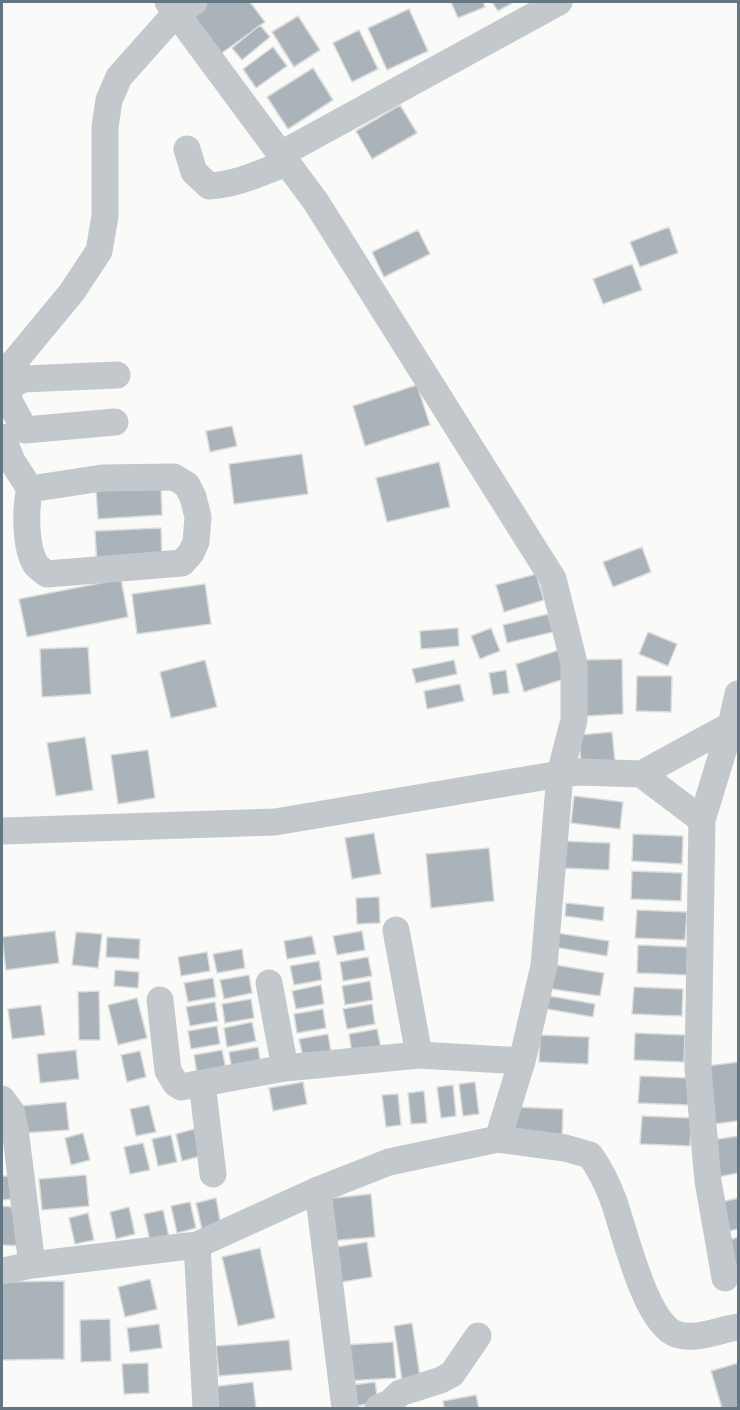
<!DOCTYPE html>
<html>
<head>
<meta charset="utf-8">
<style>
  body { margin:0 }
  #map { position:relative; width:740px; height:1410px; overflow:hidden; background:#fafaf8; font-family:Cabin,sans-serif }
  canvas { display:block }
  .frame { position:absolute; inset:0; border:3px solid #657683; pointer-events:none }
</style>
</head>
<body>
<div id="map">
<canvas width="740" height="1410"></canvas>
<div class="frame"></div>
</div>
<script>
const context = document.querySelector('canvas').getContext('2d');
context.lineJoin = 'round';
function fill(path, color) { context.fillStyle = color; context.fill(path, 'evenodd'); }
function strokePath(path, color, width, dash) { context.strokeStyle = color; context.lineWidth = width; context.lineCap = dash ? 'butt' : 'round'; context.setLineDash(dash || []); context.stroke(path); }
const building = new Path2D(`
  M204,2H250L265,22L219,55L188,12Z
  M451,2H483L485,7L458,18Z
  M492,2H514L498,11Z
  M409,9L428,51L387,70L368,28Z
  M298,16L320,50L294,67L272,32Z
  M260,25L270,37L242,60L232,48Z
  M359,30L378,69L352,82L333,43Z
  M273,47L287,66L256,88L243,69Z
  M313,68L333,100L288,129L267,97Z
  M400,105L417,133L372,159L356,131Z
  M669,227L678,253L640,267L630,242Z
  M418,230L430,254L384,277L372,252Z
  M632,264L642,290L603,304L593,279Z
  M417,385L430,425L365,446L353,406Z
  M232,426L237,446L210,452L206,431Z
  M302,454L308,494L234,504L229,464Z
  M439,462L450,507L387,522L376,478Z
  M161,487L162,515L98,519L96,491Z
  M161,528L162,562L97,565L95,531Z
  M642,547L651,572L613,587L603,562Z
  M536,574L544,600L504,612L496,585Z
  M121,579L128,617L27,637L19,599Z
  M205,584L211,624L137,634L132,594Z
  M548,614L553,632L507,643L503,625Z
  M458,628L459,646L421,649L420,631Z
  M491,628L500,651L480,659L471,636Z
  M648,632L677,644L668,666L639,654Z
  M88,647L91,694L42,697L40,649Z
  M559,650L567,678L524,692L516,664Z
  M622,659L623,714L586,716L584,660Z
  M205,660L217,707L171,718L160,672Z
  M454,660L457,674L416,683L412,669Z
  M506,670L509,693L493,695L489,673Z
  M637,676H672L671,712L636,711Z
  M460,684L464,701L427,709L424,691Z
  M612,732L615,762L581,765L579,735Z
  M85,737L93,790L56,796L47,743Z
  M148,750L155,798L118,804L111,755Z
  M574,796L623,802L620,829L571,823Z
  M374,833L381,874L352,879L345,838Z
  M633,834L683,836L682,864L632,861Z
  M561,841L610,843L609,870L560,868Z
  M489,848L494,901L431,908L426,854Z
  M632,871L682,873L681,901L631,899Z
  M379,897L380,923L357,924L356,898Z
  M566,903L604,907L603,921L565,916Z
  M637,910L687,912L685,940L635,938Z
  M55,931L59,963L6,970L2,937Z
  M362,931L365,950L337,955L333,936Z
  M76,932L102,934L98,968L72,965Z
  M551,932L609,941L607,956L548,946Z
  M312,936L316,954L287,959L284,941Z
  M107,937L140,939L139,959L106,957Z
  M638,945L688,947L687,975L637,973Z
  M242,949L245,968L217,973L213,954Z
  M207,952L210,971L181,976L178,957Z
  M368,957L372,976L343,981L340,962Z
  M319,961L322,980L294,985L290,966Z
  M550,964L604,973L600,996L546,988Z
  M115,970L139,972L138,988L114,986Z
  M249,975L252,993L224,999L220,980Z
  M213,978L216,997L188,1002L184,983Z
  M370,981L373,1000L345,1005L342,986Z
  M321,985L324,1004L296,1009L292,991Z
  M634,987L683,989L682,1016L632,1014Z
  M99,991L100,1040H79L78,992Z
  M544,995L595,1004L593,1017L542,1008Z
  M137,998L147,1038L118,1045L108,1005Z
  M251,999L254,1018L225,1023L222,1004Z
  M215,1002L218,1021L190,1026L186,1007Z
  M372,1004L375,1024L347,1029L343,1009Z
  M41,1005L45,1035L12,1039L8,1009Z
  M323,1009L326,1028L297,1033L294,1014Z
  M252,1022L256,1041L227,1047L224,1028Z
  M217,1026L220,1044L191,1049L188,1031Z
  M377,1029L381,1048L352,1053L349,1034Z
  M635,1033L685,1035L684,1062L634,1060Z
  M328,1034L331,1052L303,1057L299,1039Z
  M540,1035L589,1037L588,1064L539,1062Z
  M258,1047L261,1066L232,1071L229,1052Z
  M76,1050L79,1079L40,1083L37,1054Z
  M222,1050L226,1069L197,1074L194,1055Z
  M140,1051L146,1077L127,1082L121,1055Z
  M738,1062V1121L713,1124L707,1066Z
  M640,1076L690,1078L688,1105L638,1103Z
  M303,1082L307,1104L273,1111L269,1088Z
  M475,1082L479,1114L463,1116L459,1084Z
  M453,1085L456,1116L441,1118L437,1087Z
  M424,1091L427,1123L411,1124L408,1093Z
  M398,1094L401,1125L386,1127L382,1095Z
  M66,1102L69,1130L23,1133L21,1106Z
  M149,1105L156,1132L136,1136L130,1109Z
  M513,1107L563,1109L562,1137L512,1135Z
  M642,1116L692,1118L690,1146L640,1144Z
  M194,1129L201,1156L182,1161L176,1134Z
  M83,1133L90,1160L71,1165L65,1138Z
  M171,1135L177,1162L158,1166L152,1139Z
  M738,1136V1173L718,1177L712,1140Z
  M143,1143L150,1170L130,1174L124,1147Z
  M86,1175L89,1206L42,1210L39,1179Z
  M2,1176H11L12,1199L2,1200Z
  M371,1194L375,1237L329,1241L325,1199Z
  M216,1198L221,1225L202,1229L196,1203Z
  M738,1198V1229L724,1232L717,1203Z
  M190,1202L196,1228L177,1233L171,1206Z
  M2,1206L24,1208L21,1246L2,1245Z
  M129,1207L135,1234L116,1239L110,1212Z
  M163,1210L169,1237L150,1241L144,1214Z
  M88,1213L94,1240L75,1244L69,1218Z
  M738,1237V1266L734,1268L727,1241Z
  M367,1242L372,1277L336,1283L330,1248Z
  M260,1248L275,1318L238,1326L222,1257Z
  M150,1279L157,1309L125,1317L118,1287Z
  M64,1281V1359L2,1360V1282Z
  M110,1319L111,1361L81,1362L80,1320Z
  M412,1323L420,1377L402,1380L394,1326Z
  M159,1324L162,1348L130,1352L127,1328Z
  M289,1340L292,1370L219,1376L216,1346Z
  M393,1342L396,1378L346,1381L343,1345Z
  M148,1363L149,1393L124,1394L122,1364Z
  M738,1363V1408H722L711,1371Z
  M253,1382L256,1408H214L211,1387Z
  M375,1382L378,1402L356,1406L352,1385Z
  M476,1395L479,1408H444L443,1401Z`);
fill(building, '#aab3b9');
strokePath(building, '#dcdcda', 1.5);
strokePath(new Path2D(`
  M168,2L316,202L553,579L574,663V720L560,774L544,966L522,1061L498,1139
  M187,149L194,172L209,186C236,185 262,172 287,163
  M281,154L559,2
  M2,372L15,361L72,292L99,251L105,216V127L109,100L119,77L176,13L194,2
  M115,422L25,430L9,401L8,387L23,379L117,375
  M2,437L12,461L30,489L102,478L174,477L187,485L193,497L198,517L196,542L191,553L182,563L47,574C44,572 39,568 36,565C25,548 25,508 30,489
  M641,774L702,820
  M2,831L275,822L560,774L579,772L641,774L731,725
  M396,930L419,1055
  M269,983L285,1068
  M160,1000L168,1071L176,1084L181,1087L285,1068L419,1055L522,1061
  M202,1083L213,1174
  M2,1099L11,1111L15,1129L32,1265
  M318,1190L345,1408
  M197,1245L206,1408
  M2,1271L32,1265L197,1245L318,1190L389,1162L498,1139L565,1148L590,1155C600,1169 607,1183 613,1199C624,1229 645,1323 676,1334C696,1341 718,1330 738,1327
  M725,1278L708,1181L698,1068L702,820L731,725L738,694
  M378,1408L390,1403L400,1393L441,1380L452,1374L478,1336`), '#c3c8cc', 27);
</script>
</body>
</html>
